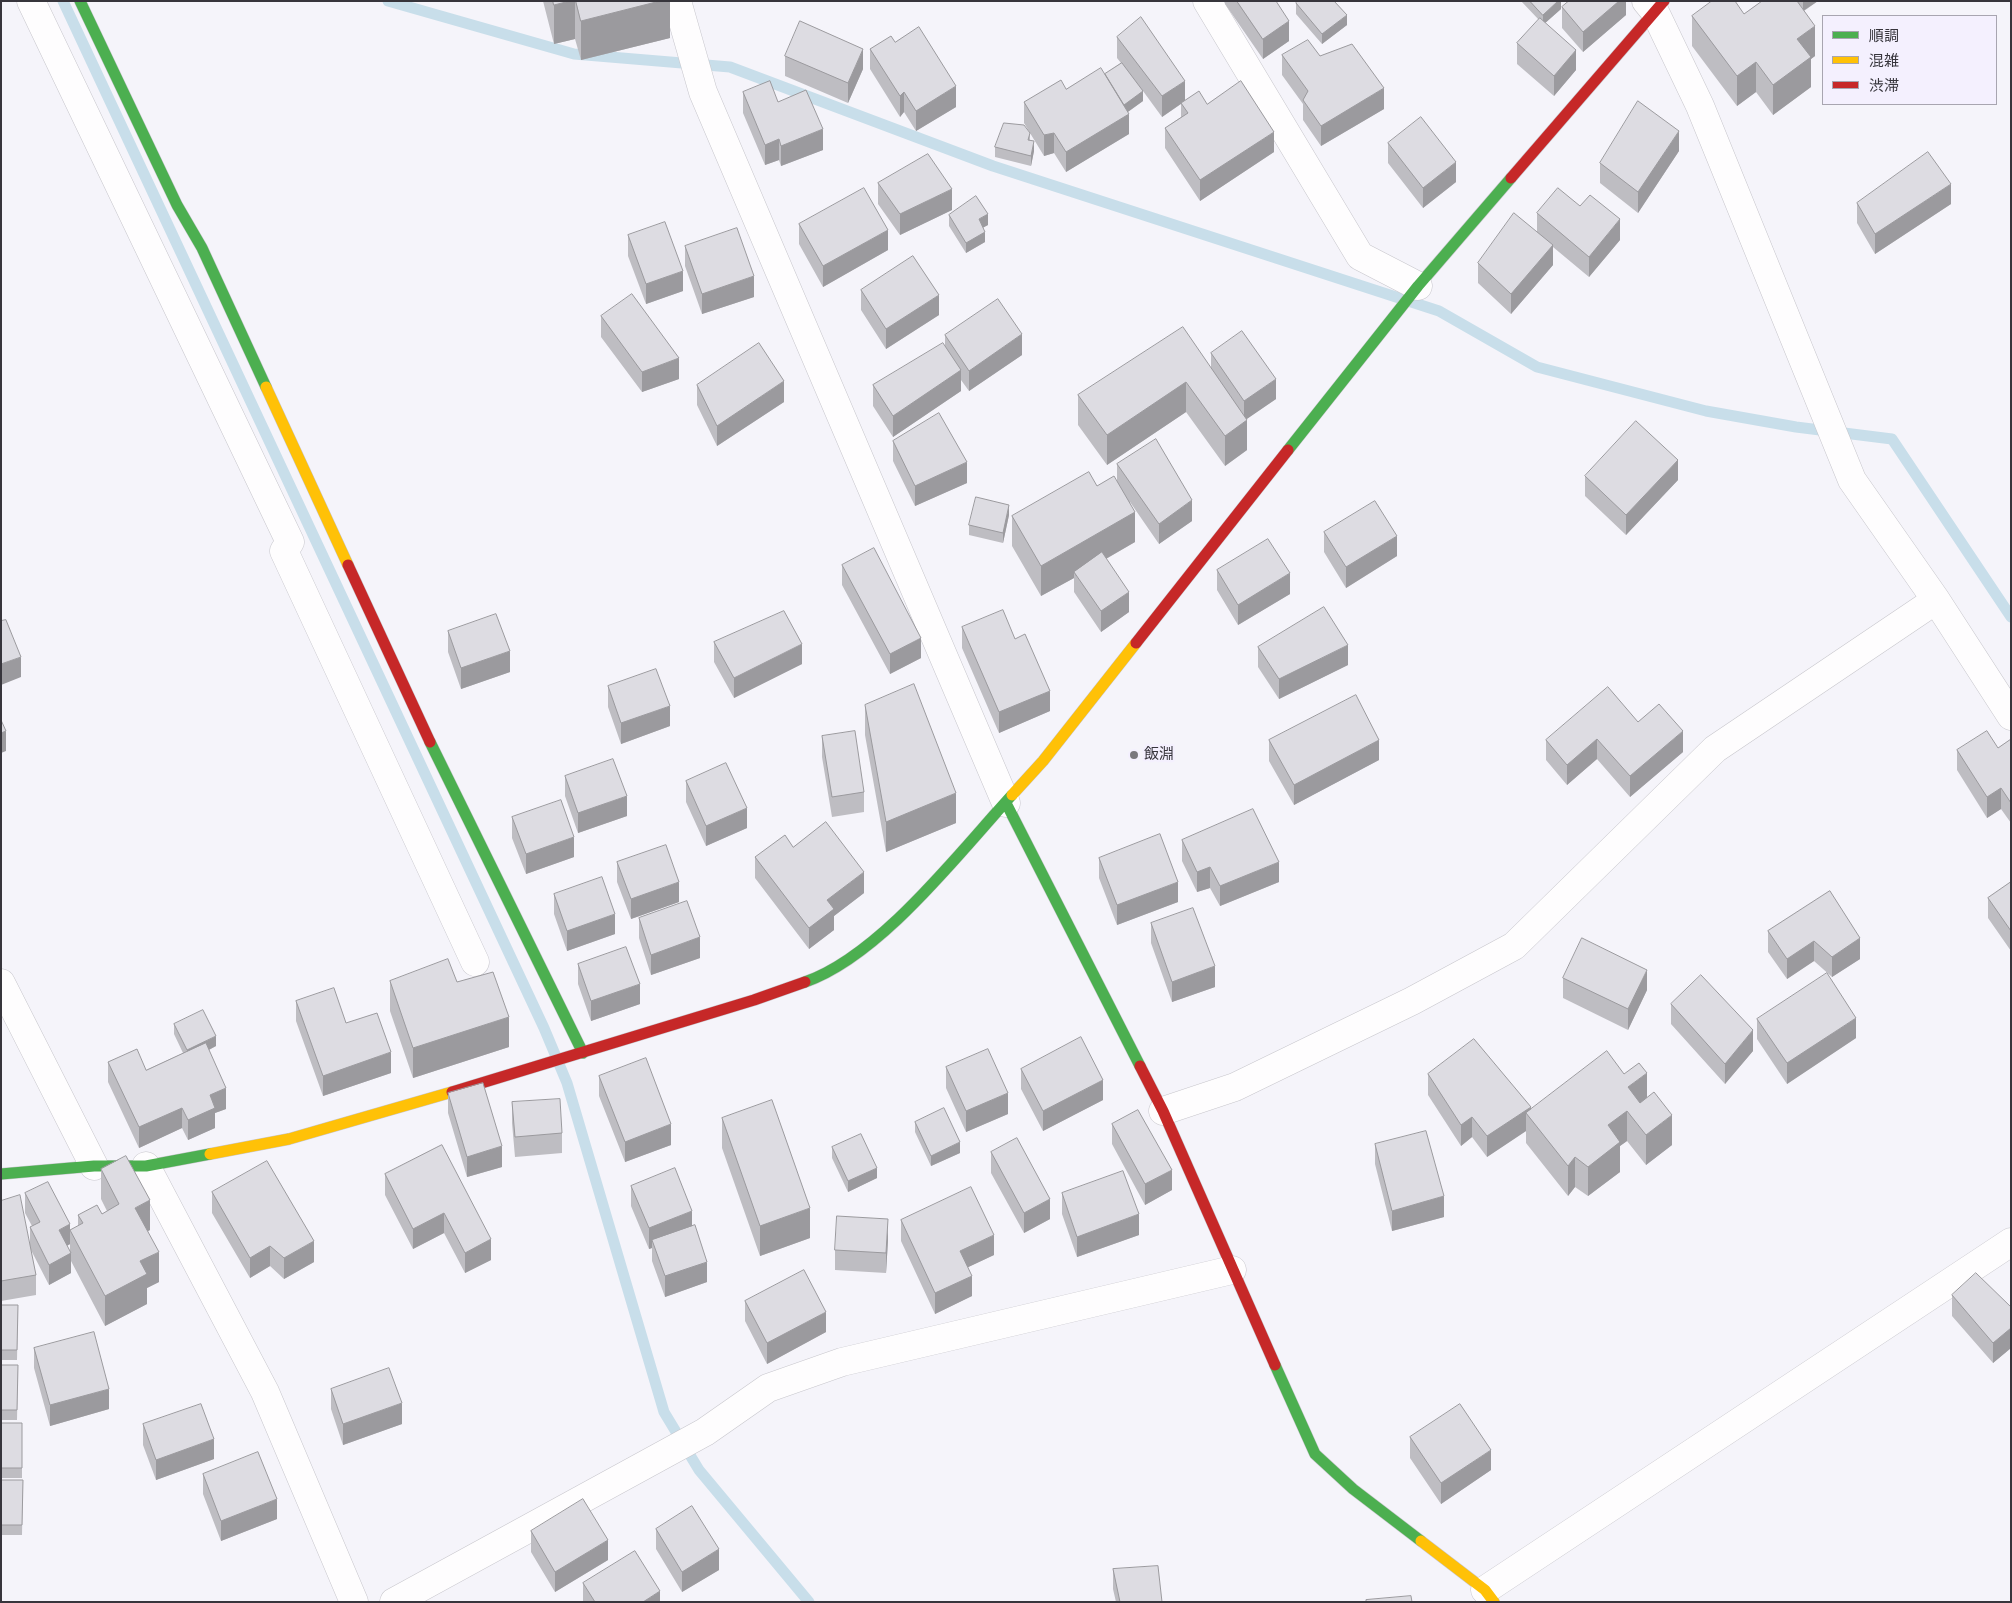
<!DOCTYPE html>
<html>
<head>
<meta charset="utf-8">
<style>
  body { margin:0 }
  #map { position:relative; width:2012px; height:1603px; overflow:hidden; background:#f5f4fa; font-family:"Times New Roman","Noto Sans JP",serif }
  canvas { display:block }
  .frame { position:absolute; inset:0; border:2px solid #37353c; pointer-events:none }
  .legend { position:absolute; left:1822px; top:15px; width:175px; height:90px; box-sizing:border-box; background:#f4f0fe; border:1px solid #a8a5b0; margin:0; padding:6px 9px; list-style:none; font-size:15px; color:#37353c }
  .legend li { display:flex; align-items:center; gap:10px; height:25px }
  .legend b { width:25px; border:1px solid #a8a5b0 }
</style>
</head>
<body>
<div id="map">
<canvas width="2012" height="1603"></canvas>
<div class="frame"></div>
<ul class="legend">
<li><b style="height:6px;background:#4caf50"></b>順調</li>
<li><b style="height:6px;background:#ffc107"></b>混雑</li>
<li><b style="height:6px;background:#c62828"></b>渋滞</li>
</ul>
</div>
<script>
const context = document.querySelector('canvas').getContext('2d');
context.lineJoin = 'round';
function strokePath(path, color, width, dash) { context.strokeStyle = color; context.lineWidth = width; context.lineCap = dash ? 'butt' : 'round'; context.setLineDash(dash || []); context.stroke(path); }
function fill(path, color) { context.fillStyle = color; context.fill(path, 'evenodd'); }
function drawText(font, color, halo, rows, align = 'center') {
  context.font = font + ' "Times New Roman","Noto Sans JP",serif'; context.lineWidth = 4.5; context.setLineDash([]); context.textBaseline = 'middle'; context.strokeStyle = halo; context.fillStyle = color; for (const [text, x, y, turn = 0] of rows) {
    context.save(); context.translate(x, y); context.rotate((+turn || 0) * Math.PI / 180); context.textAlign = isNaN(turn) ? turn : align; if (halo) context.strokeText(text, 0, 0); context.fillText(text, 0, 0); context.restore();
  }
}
strokePath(new Path2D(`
  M63,1L544,1028L567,1083L664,1412L699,1470L809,1602
  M388,1L574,54L730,67L993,166L1439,311L1537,367L1706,411L1796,427L1892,439L2011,617`), '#c8deea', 11);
const street = new Path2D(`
  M31,1L290,542L284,551L475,962
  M677,1L703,92L1006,803
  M1207,1L1360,256L1418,286
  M1646,1L1655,12L1700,106L1852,480L1936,600L2011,716
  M1,983L94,1166
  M1163,1111L1235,1087L1412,1001L1514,946L1715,749L1936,600
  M146,1166L265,1392L354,1602
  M1485,1590L2011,1242
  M394,1602L705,1432L768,1388L842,1362L1232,1270`);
const fast = new Path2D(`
  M80,1L177,205L202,248L266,387
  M1288,450L1418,286L1511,178
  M430,742L583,1053
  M1006,803L1140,1066
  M805,982C880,956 958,854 1012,795
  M1,1174L94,1166H146L210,1154
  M1275,1365L1315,1454L1353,1489L1421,1541`);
const slow = new Path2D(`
  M266,387L348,565
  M1012,795L1043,761L1136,643
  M210,1154L289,1139L452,1092
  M1421,1541L1485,1590L1494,1602`);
const jam = new Path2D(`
  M1511,178L1664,1
  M348,565L430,742
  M1136,643L1288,450
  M1140,1066L1163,1111L1275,1365
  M452,1092L754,1000L805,982`);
strokePath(street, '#c7c6cc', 29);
strokePath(fast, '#c7c6cc', 12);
strokePath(slow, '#c7c6cc', 12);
strokePath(jam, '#c7c6cc', 12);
strokePath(street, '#fefdfe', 28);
strokePath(fast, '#4caf50', 11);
strokePath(slow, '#ffc107', 11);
strokePath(jam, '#c62828', 11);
fill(new Path2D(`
  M543,1H670V38L581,60L575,39L554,44Z
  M1225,1H1276L1289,41L1263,59L1225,4Z
  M1521,1H1561V9L1545,23L1576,70L1554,96L1517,64V43L1539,20Z
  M1626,1V15L1583,52L1562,28V7Z
  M1762,1H1818L1804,11L1815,56L1811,59V87L1773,115L1756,92L1737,106L1692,46V16L1744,14Z
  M1296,3L1347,25L1322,44L1296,14Z
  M1117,37L1185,100L1207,104L1274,152L1200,201L1165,148V128L1181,117V104L1162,117L1143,91V101L1128,112L1129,134L1066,172L1054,153L1044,156L1030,133V140L1034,151L1031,166L995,157V147L1030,133L1024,123V102L1066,89L1105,74L1121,63L1117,58Z
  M895,42L956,107L916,131L904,112L900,117L870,69V49Z
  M1282,55L1320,56L1384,109L1321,146L1303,120V104L1282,75Z
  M785,56L863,69L848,103L785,76Z
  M743,92L778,102L823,150L781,166L779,160L765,165L743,113Z
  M1388,143L1456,182L1423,208L1388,163Z
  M1679,151L1638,213L1600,183V163Z
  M878,183L952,210L900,235L878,204Z
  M1857,203L1951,204L1875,254L1857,223Z
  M1537,213L1620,240L1589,277L1553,247V265L1511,314L1478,283V263L1537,231Z
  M949,215L988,225L983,227L985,242L966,253L949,226Z
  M799,224L888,250L823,287L799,244Z
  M628,235L683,291L646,304L628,256Z
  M685,246L754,297L702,314L685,266Z
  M861,290L939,315L886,349L861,310Z
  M601,316L679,379L642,392L601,337Z
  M945,335L1022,355L969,391L961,380V391L893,437L873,406V385L945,346Z
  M1211,353L1276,399L1246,419L1247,450L1225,466L1186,412L1107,465L1078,425V395L1211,367Z
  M697,385L784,402L717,446L697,405Z
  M893,441L967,483L915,506L893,461Z
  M1117,464L1192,521L1159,544L1130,502L1135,542L1106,559L1129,612L1101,632L1074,592V578L1041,596L1012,546V516L1097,486L1117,481Z
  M1585,476L1678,480L1626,535L1585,496Z
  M1009,515L1003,543L969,535V525Z
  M1324,532L1397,556L1346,588L1324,552Z
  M842,565L921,658L890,674L842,585Z
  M1217,570L1290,594L1238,625L1217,590Z
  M962,627L1015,639L1050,711L999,733L962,648Z
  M448,631L510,672L461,689L448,652Z
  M714,642L802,664L734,698L714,662Z
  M1258,647L1348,665L1279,699L1258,667Z
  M608,686L670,726L621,744L608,707Z
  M865,705L956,823L886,852L865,735Z
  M1638,722L1683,752L1630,797L1597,759L1567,785L1546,760V740Z
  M822,736L864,792V812L832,817L822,757Z
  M2011,739V823L2001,809L1987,818L1957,770V750L1998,748Z
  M1269,740L1379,760L1294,805L1269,761Z
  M565,776L627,816L578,833L565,796Z
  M686,781L747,828L706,846L686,802Z
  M512,817L574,857L526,874L512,838Z
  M1182,840L1279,882L1220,906L1210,888L1197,892L1182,861Z
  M793,847L864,893L834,916V930L809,949L755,878V857Z
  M1099,858L1178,902L1117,925L1099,878Z
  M617,862L679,902L631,919L617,882Z
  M2011,882V951L1988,918V898Z
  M1830,891L1860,959L1832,977L1814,961L1787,979L1768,952V931Z
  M554,894L615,934L567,951L554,914Z
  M639,918L700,958L651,975L639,938Z
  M1151,923L1215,987L1172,1002L1151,943Z
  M578,964L640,1004L591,1021L578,984Z
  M1563,978L1647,990L1628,1030L1563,998Z
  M390,981L457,982L509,1047L413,1078L390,1011Z
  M296,1001L346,1023L391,1073L323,1096L296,1021Z
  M1671,1004L1753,1051L1725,1084L1671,1024Z
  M1757,1019L1856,1038L1787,1084L1757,1039Z
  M174,1024L216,1046L209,1050L226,1109L215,1113V1128L188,1140L182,1128L139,1148L108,1082V1062L146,1070L183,1053L174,1034Z
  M946,1067L1008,1114L966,1132L946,1088Z
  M1021,1069L1103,1100L1043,1131L1021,1089Z
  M1428,1074L1531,1110L1624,1074L1647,1097L1672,1145L1646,1165L1627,1141L1620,1146V1172L1588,1196L1575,1187L1568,1196L1526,1143V1131L1487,1157L1472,1137L1461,1146L1428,1095Z
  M599,1076L671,1145L625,1162L599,1096Z
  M448,1093L502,1167L467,1177L448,1113Z
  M512,1102L562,1133V1153L515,1157L512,1123Z
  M722,1118L810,1238L760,1256L722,1148Z
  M915,1122L960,1153L931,1166L915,1132Z
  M1112,1124L1172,1190L1145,1205L1112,1144Z
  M1375,1144L1444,1217L1392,1231L1375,1164Z
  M442,1145L491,1260L465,1273L444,1233L413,1249L385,1195V1174Z
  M832,1147L877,1178L848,1192L832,1158Z
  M991,1152L1050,1219L1024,1233L991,1173Z
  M101,1169L150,1230L148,1231L159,1282L147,1288V1304L105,1326L71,1261V1273L49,1285L31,1250L36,1275V1295L1,1301V1201L30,1244V1227L32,1226L25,1213V1193L70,1244L67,1246L70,1252V1230L78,1226V1215L102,1214L107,1211L101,1199Z
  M631,1186L692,1226L707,1282L665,1297L652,1261V1248L649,1249L631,1206Z
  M212,1192L314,1262L284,1279L270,1266L250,1278L212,1213Z
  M1062,1193L1139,1235L1077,1257L1062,1214Z
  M901,1220L994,1255L968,1267L972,1296L935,1314L901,1241Z
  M888,1240L886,1273L835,1270V1250Z
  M1952,1295L2011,1307V1348L1993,1363L1952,1316Z
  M745,1301L826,1332L767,1364L745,1321Z
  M1,1305H18L17,1360H1Z
  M34,1348L109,1409L50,1426L34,1368Z
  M1,1365H18L17,1420H1Z
  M331,1389L402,1424L343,1445L331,1409Z
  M1,1423H22V1478H1Z
  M143,1424L214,1459L156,1480L143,1445Z
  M1410,1437L1491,1470L1441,1504L1410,1458Z
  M203,1474L277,1519L221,1541L203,1494Z
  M1,1480H23L22,1535H1Z
  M656,1529L719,1570L682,1592L656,1549Z
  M531,1531L608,1560L555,1592L531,1552Z
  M1113,1569L1162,1602H1116L1113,1589Z
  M583,1583L660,1602H583Z`), '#bebdc2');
fill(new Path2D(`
  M570,1H575V39L554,44V5Z
  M660,1H670V38L581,60V21Z
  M1558,1H1561V9L1543,25V15Z
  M1619,1H1626V15L1583,52V32Z
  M1803,1H1818L1803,11Z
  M1347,15V25L1322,44V34Z
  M1289,21V41L1263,59V39Z
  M1815,26V56L1811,59V87L1773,115V85L1797,39Z
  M863,49V69L848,103V83Z
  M1576,50V70L1554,96V76Z
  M1756,62V92L1737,106V76Z
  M1185,81V101L1162,117V96Z
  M956,86V107L916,131V111Z
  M1384,88V109L1321,146V126Z
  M1143,91V101L1122,116V106Z
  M904,92V112L900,117V96Z
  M1129,114V134L1066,172V152Z
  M823,129V150L781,166V146Z
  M1679,131V151L1638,213V192Z
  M1274,132V152L1200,201V180Z
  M1054,133V153L1044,156V135Z
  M779,139V160L765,165V145Z
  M1034,141V151L1031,166V156Z
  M1456,162V182L1423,208V188Z
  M1951,184V204L1875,254V234Z
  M952,189V210L900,235V214Z
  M988,214V225L979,230V219Z
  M1620,219V240L1589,277V257Z
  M888,230V250L823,287V266Z
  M985,232V242L966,253V243Z
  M1553,245V265L1511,314V294Z
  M683,271V291L646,304V284Z
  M754,276V297L702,314V294Z
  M939,295V315L886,349V329Z
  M1022,334V355L969,391V371Z
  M679,358V379L642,392V372Z
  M961,370V391L893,437V416Z
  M1276,379V399L1244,421V401Z
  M784,381V402L717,446V426Z
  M1186,382V412L1107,465V435Z
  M1247,420V450L1225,466V436Z
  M1678,460V480L1626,535V515Z
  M967,462V483L915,506V486Z
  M1192,500V521L1159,544V524Z
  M1009,505V515L1003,543V533Z
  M1135,512V542L1076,576L1074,572V578L1041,596V566Z
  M1397,536V556L1346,588V567Z
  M1290,573V594L1238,625V605Z
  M1129,592V612L1101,632V611Z
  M921,638V658L890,674V654Z
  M802,644V664L734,698V678Z
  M1348,645V665L1279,699V679Z
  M510,651V672L461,689V668Z
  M21,657V677L1,685V664Z
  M1050,691V711L999,733V712Z
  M670,706V726L621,744V723Z
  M6,731V751L1,753V733Z
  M1683,731V752L1630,797V776Z
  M1597,739V759L1567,785V765Z
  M1379,740V760L1294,805V785Z
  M2001,788V809L1987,818V797Z
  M956,793V823L886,852V822Z
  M627,796V816L578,833V813Z
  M747,808V828L706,846V826Z
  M574,837V857L526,874V854Z
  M1279,862V882L1220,906V886Z
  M1210,867V888L1197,892V872Z
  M864,872V893L834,916V930L809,949V928L827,900Z
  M679,882V902L631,919V899Z
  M1178,882V902L1117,925V905Z
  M615,914V934L567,951V931Z
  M700,937V958L651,975V955Z
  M1860,938V959L1832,977V957Z
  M1814,941V961L1787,979V959Z
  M1215,966V987L1172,1002V982Z
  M1647,970V990L1628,1030V1009Z
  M640,984V1004L591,1021V1001Z
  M509,1017V1047L413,1078V1048Z
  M1856,1018V1038L1787,1084V1063Z
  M1753,1030V1051L1725,1084V1064Z
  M216,1036V1046L187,1061V1050Z
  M391,1052V1073L323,1096V1076Z
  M1647,1073V1103L1628,1112V1087Z
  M1103,1080V1100L1043,1131V1111Z
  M226,1088V1109L215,1113V1128L188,1140V1120L210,1095Z
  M1008,1093V1114L966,1132V1111Z
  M1531,1107V1119L1526,1113V1131L1487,1157V1136Z
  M182,1108V1128L139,1148V1127Z
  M1627,1111V1141L1620,1146V1172L1588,1196V1167L1608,1125Z
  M1672,1115V1145L1646,1165V1135Z
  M1472,1117V1137L1461,1146V1125Z
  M671,1124V1145L625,1162V1142Z
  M960,1142V1153L931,1166V1156Z
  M502,1146V1167L467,1177V1157Z
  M1575,1157V1187L1568,1196V1166Z
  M877,1168V1178L848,1192V1181Z
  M1172,1170V1190L1145,1205V1184Z
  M1444,1196V1217L1392,1231V1211Z
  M1050,1199V1219L1024,1233V1213Z
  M150,1200V1230L135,1238V1208Z
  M810,1208V1238L760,1256V1226Z
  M692,1211V1232L652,1240V1248L649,1249V1228Z
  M444,1213V1233L413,1249V1229Z
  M1139,1214V1235L1077,1257V1237Z
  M888,1219V1240L886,1273V1253Z
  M70,1224V1244L59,1250V1230Z
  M994,1235V1255L960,1271V1251Z
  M491,1239V1260L465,1273V1253Z
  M314,1241V1262L284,1279V1258Z
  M270,1246V1266L250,1278V1258Z
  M159,1252V1282L147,1288V1304L105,1326V1296L140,1261Z
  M71,1253V1273L49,1285V1265Z
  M707,1262V1282L665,1297V1276Z
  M972,1276V1296L935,1314V1293Z
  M826,1312V1332L767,1364V1343Z
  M2011,1328V1348L1993,1363V1343Z
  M109,1389V1409L50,1426V1405Z
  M402,1403V1424L343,1445V1424Z
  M214,1439V1459L156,1480V1460Z
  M1491,1450V1470L1441,1504V1483Z
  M277,1499V1519L221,1541V1521Z
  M608,1540V1560L555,1592V1572Z
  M719,1549V1570L682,1592V1572Z
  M660,1591V1602H643Z`), '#9b9a9e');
const building = new Path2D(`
  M553,1H570L554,5Z
  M576,1H660L581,21Z
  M1237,1H1276L1289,21L1263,39Z
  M1298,1H1334L1347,15L1322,34L1296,3Z
  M1530,1H1558L1543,15Z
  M1569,1H1619L1583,32L1562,7Z
  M1712,1H1735L1744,14L1762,1H1797L1815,26L1797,39L1811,57L1773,85L1756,62L1737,76L1692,16Z
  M1141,17L1185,81L1162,96L1117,37Z
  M1540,18L1576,50L1554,76L1517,43Z
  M800,21L863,49L848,83L785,56Z
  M919,27L956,86L916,111L904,92L900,96L870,49L891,36L895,42Z
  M1308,40L1320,56L1352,44L1384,88L1321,126L1303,100L1308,91L1282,55Z
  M1122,63L1143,91L1124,105L1105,74Z
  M1101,68L1129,114L1066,152L1054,133L1044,135L1024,102L1061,80L1066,89Z
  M770,81L778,102L806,90L823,129L781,146L779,139L765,145L743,92Z
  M1241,81L1274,132L1200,180L1165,128L1188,113L1181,103L1199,91L1207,104Z
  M1638,101L1679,131L1638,192L1600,163Z
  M1421,117L1456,162L1423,188L1388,143Z
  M1004,123L1024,125L1030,133L1028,140L1034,141L1031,156L995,147Z
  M1928,152L1951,184L1875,234L1857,203Z
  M928,154L952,189L900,214L878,183Z
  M864,188L888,230L823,266L799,224Z
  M1558,188L1580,206L1590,195L1620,219L1589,257L1537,213Z
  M976,196L988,214L979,219L985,232L966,243L949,215Z
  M1514,213L1553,245L1511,294L1478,263Z
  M665,222L683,271L646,284L628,235Z
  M737,228L754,276L702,294L685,246Z
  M913,256L939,295L886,329L861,290Z
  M632,294L679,358L642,372L601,316Z
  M998,299L1022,334L969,371L945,335Z
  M1183,327L1247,420L1225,436L1186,382L1107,435L1078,395Z
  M1242,331L1276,379L1244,401L1211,353Z
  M759,343L784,381L717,426L697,385Z
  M943,343L961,370L893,416L873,385Z
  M939,413L967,462L915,486L893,441Z
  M1636,421L1678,460L1626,515L1585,476Z
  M1156,439L1192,500L1159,524L1117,464Z
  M1089,472L1097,486L1114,476L1135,512L1041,566L1012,516Z
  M976,497L1009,505L1003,533L969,525Z
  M1375,501L1397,536L1346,567L1324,532Z
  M1268,539L1290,573L1238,605L1217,570Z
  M874,548L921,638L890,654L842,565Z
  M1102,552L1129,592L1101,611L1074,572Z
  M1324,607L1348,645L1279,679L1258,647Z
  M1003,610L1015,639L1025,634L1050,691L999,712L962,627Z
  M784,611L802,644L734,678L714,642Z
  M496,614L510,651L461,668L448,631Z
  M6,620L21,657L1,664V621Z
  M656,669L670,706L621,723L608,686Z
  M914,684L956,793L886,822L865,705Z
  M1608,687L1638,722L1659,704L1683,731L1630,776L1597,739L1567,765L1546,740Z
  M1356,695L1379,740L1294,785L1269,740Z
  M1,720L6,731L1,733Z
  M855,731L864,792L832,797L822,736Z
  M1987,731L1998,748L2011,739V803L2001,788L1987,797L1957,750Z
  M613,759L627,796L578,813L565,776Z
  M726,763L747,808L706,826L686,781Z
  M561,800L574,837L526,854L512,817Z
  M1253,809L1279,862L1220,886L1210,867L1197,872L1182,840Z
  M826,822L864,872L827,900L834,909L809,928L755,857L785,835L793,847Z
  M1160,834L1178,882L1117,905L1099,858Z
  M666,845L679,882L631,899L617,862Z
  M602,877L615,914L567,931L554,894Z
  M2011,882V931L1988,898Z
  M1830,891L1860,938L1832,957L1814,941L1787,959L1768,931Z
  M687,901L700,937L651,955L639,918Z
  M1193,908L1215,966L1172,982L1151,923Z
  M1582,938L1647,970L1628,1009L1563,978Z
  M626,947L640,984L591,1001L578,964Z
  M448,959L457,982L493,972L509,1017L413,1048L390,981Z
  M1827,973L1856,1018L1787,1063L1757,1019Z
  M1701,975L1753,1030L1725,1064L1671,1004Z
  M334,988L346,1023L377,1013L391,1052L323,1076L296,1001Z
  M203,1010L216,1036L187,1050L174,1024Z
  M1081,1037L1103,1080L1043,1111L1021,1069Z
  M1474,1039L1531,1107L1487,1136L1472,1117L1461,1125L1428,1074Z
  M206,1043L226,1088L210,1095L215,1108L188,1120L182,1108L139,1127L108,1062L137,1049L146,1070Z
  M988,1049L1008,1093L966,1111L946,1067Z
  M1607,1051L1624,1074L1639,1063L1647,1073L1628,1087L1640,1103L1654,1092L1672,1115L1646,1135L1627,1111L1608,1125L1620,1142L1588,1167L1575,1157L1568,1166L1526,1113Z
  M646,1058L671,1124L625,1142L599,1076Z
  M483,1083L502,1146L467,1157L448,1093Z
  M560,1099L562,1133L515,1137L512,1102Z
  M772,1100L810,1208L760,1226L722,1118Z
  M944,1108L960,1142L931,1156L915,1122Z
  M1138,1110L1172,1170L1145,1184L1112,1124Z
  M1426,1131L1444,1196L1392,1211L1375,1144Z
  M861,1134L877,1168L848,1181L832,1147Z
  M1017,1138L1050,1199L1024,1213L991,1152Z
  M442,1145L491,1239L465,1253L444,1213L413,1229L385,1174Z
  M126,1156L150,1200L135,1208L159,1252L140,1261L147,1274L105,1296L70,1230L83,1223L78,1215L97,1205L102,1214L119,1204L101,1169Z
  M267,1161L314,1241L284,1258L270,1246L250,1258L212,1192Z
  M675,1168L692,1211L649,1228L631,1186Z
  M1123,1171L1139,1214L1077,1237L1062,1193Z
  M48,1182L70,1224L59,1230L71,1253L49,1265L30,1227L40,1222L25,1193Z
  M971,1187L994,1235L960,1251L972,1276L935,1293L901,1220Z
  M20,1195L36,1275L1,1281V1201Z
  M837,1216L888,1219L886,1253L835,1250Z
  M695,1225L707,1262L665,1276L652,1240Z
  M804,1270L826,1312L767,1343L745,1301Z
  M1976,1273L2011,1307V1328L1993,1343L1952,1295Z
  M1,1305H18L17,1350H1Z
  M94,1332L109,1389L50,1405L34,1348Z
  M1,1365H18L17,1410H1Z
  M389,1368L402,1403L343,1424L331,1389Z
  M201,1404L214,1439L156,1460L143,1424Z
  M1460,1404L1491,1450L1441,1483L1410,1437Z
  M1,1423H22V1468H1Z
  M258,1452L277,1499L221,1521L203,1474Z
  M1,1480H23L22,1525H1Z
  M583,1499L608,1540L555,1572L531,1531Z
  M692,1506L719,1549L682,1572L656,1529Z
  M635,1551L660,1591L643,1602H595L583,1583Z
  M1158,1566L1162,1602H1120L1113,1569Z
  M1411,1596L1412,1602H1366V1600Z`);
fill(building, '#dddce2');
strokePath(building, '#9b9a9e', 1);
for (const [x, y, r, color] of [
  [1134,755,5,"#7a787e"]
]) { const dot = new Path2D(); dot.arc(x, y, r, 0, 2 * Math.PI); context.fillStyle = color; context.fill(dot); strokePath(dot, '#f4f0fe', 2); }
drawText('15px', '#37353c', '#f4f0fe', [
  ["飯淵",1144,755]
], 'left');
</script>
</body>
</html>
